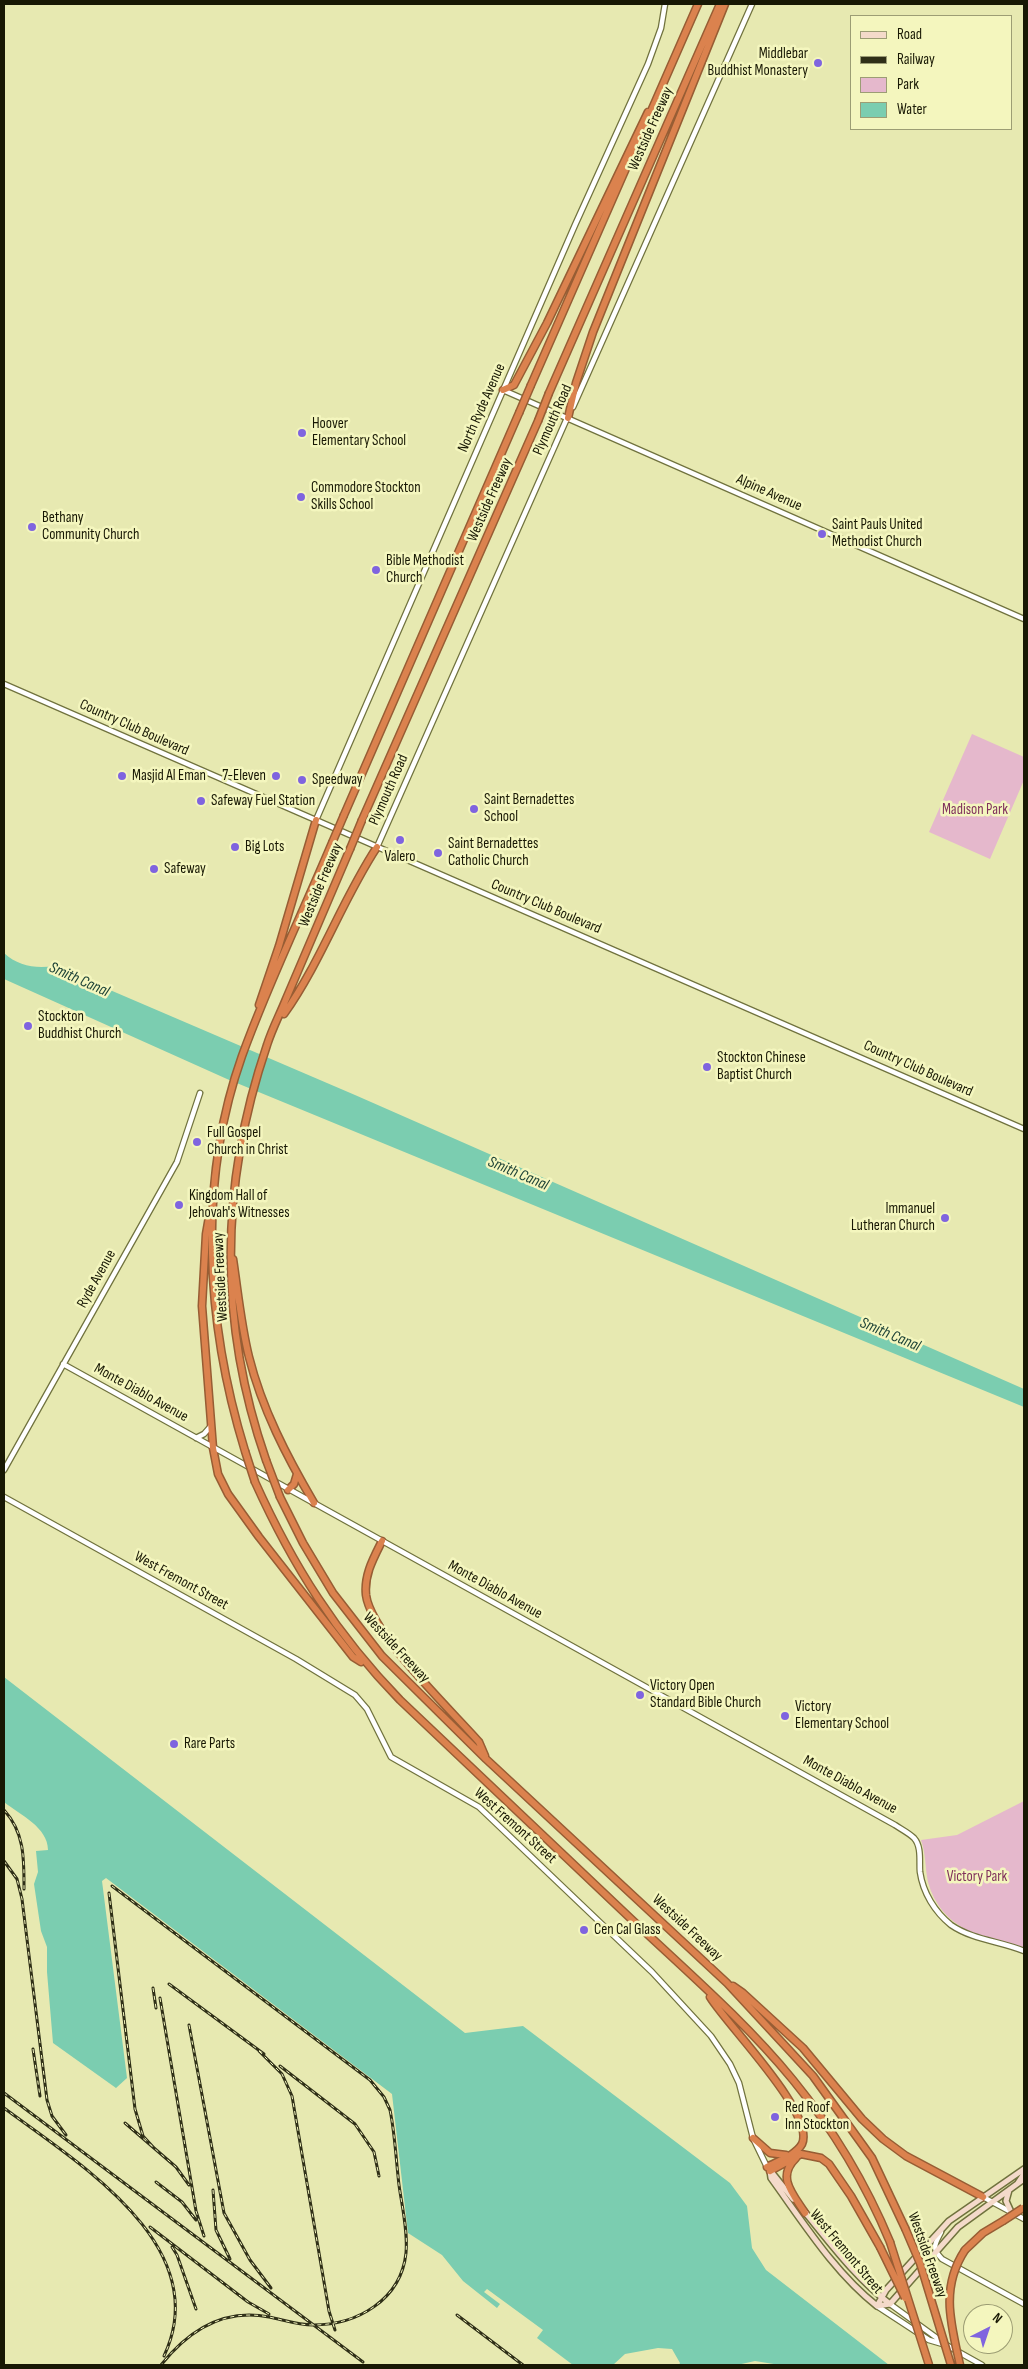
<!DOCTYPE html>
<html>
<head>
<meta charset="utf-8">
<style>
  body { margin:0 }
  #map { position:relative; width:1028px; height:2369px; overflow:hidden; background:#e7e9b1; font-family:"Sofia Sans Condensed",sans-serif }
  canvas { display:block }
  .frame { position:absolute; inset:0; border:5px solid #181804; pointer-events:none }
  .legend { position:absolute; left:850px; top:15px; width:162px; height:115px; box-sizing:border-box; background:#f4f6be; border:1px solid #9c9d74; margin:0; padding:6px 9px; list-style:none; font-size:15px; color:#181804 }
  .legend li { display:flex; align-items:center; gap:10px; height:25px }
  .legend b { width:25px; border:1px solid #9c9d74 }
  .north { position:absolute; left:963px; top:2304px; width:50px; height:50px; box-sizing:border-box; background:#f4f6be; border:1px solid #9c9d74; border-radius:50%; rotate:41deg; font-size:14px; font-weight:700; line-height:20px; text-align:center; color:#181804 }
  .north::after { content:''; display:block; margin:auto; width:18px; height:22px; background:#7f64df; clip-path:polygon(50% 0,100% 100%,50% 72%,0 100%) }
</style>
</head>
<body>
<div id="map">
<canvas width="1028" height="2369"></canvas>
<div class="frame"></div>
<ul class="legend">
<li><b style="height:6px;background:#f4daca"></b>Road</li>
<li><b style="height:6px;background:#2f2f17"></b>Railway</li>
<li><b style="height:14px;background:#e5b8cc"></b>Park</li>
<li><b style="height:14px;background:#7bcdb0"></b>Water</li>
</ul>
<div class="north">N</div>
</div>
<script>
const context = document.querySelector('canvas').getContext('2d');
context.lineJoin = 'round';
function fill(path, color) { context.fillStyle = color; context.fill(path, 'evenodd'); }
function strokePath(path, color, width, dash) { context.strokeStyle = color; context.lineWidth = width; context.lineCap = dash ? 'butt' : 'round'; context.setLineDash(dash || []); context.stroke(path); }
function drawText(font, color, halo, rows, align = 'center') {
  context.font = font + ' "Sofia Sans Condensed",sans-serif'; context.lineWidth = 5; context.setLineDash([]); context.textBaseline = 'middle'; context.strokeStyle = halo; context.fillStyle = color; for (const [text, x, y, turn = 0] of rows) {
    context.save(); context.translate(x, y); context.rotate((+turn || 0) * Math.PI / 180); context.textAlign = isNaN(turn) ? turn : align; if (halo) context.strokeText(text, 0, 0); context.fillText(text, 0, 0); context.restore();
  }
}
fill(new Path2D(`
  M972,734L1024,757V780L990,859L929,832Z
  M1024,1801V1950C983,1939 941,1929 928,1882C925,1868 926,1854 921,1840L957,1835Z`), '#e5b8cc');
fill(new Path2D(`
  M4,953C18,966 36,969 54,966L355,1095L1024,1389V1407L227,1079L4,979Z
  M4,1677L465,2033L523,2026L730,2183L747,2206L752,2248L766,2270L889,2365H780L755,2361L737,2365H679L680,2363L672,2349L658,2348L625,2354L613,2365H573L537,2338L543,2330L487,2289L484,2292L500,2304L497,2308L463,2281L442,2255L408,2233L392,2094L106,1878L102,1881L127,2078L116,2088L53,2043L47,1972V1947L41,1931L34,1884L38,1872L36,1851L48,1850C48,1827 20,1815 4,1802Z`), '#7bcdb0');
const tertiary = new Path2D(`
  M503,390L1024,619
  M573,407L752,4
  M4,684L1024,1129
  M316,820L575,225L648,64L661,28L665,4
  M377,847L568,416
  M63,1364L895,1825C901,1829 909,1833 914,1838C922,1847 919,1862 920,1872C923,1893 935,1912 951,1925C973,1940 1000,1941 1024,1951
  M196,1438L204,1434L211,1426
  M4,1470L177,1162L200,1093
  M4,1497L296,1659L355,1695L367,1709L391,1757L479,1807L652,1972L711,2036L730,2064L739,2083L753,2138L767,2167
  M983,2197L1024,2219
  M941,2232C935,2244 931,2248 942,2259L1024,2304
  M890,2304L948,2346L982,2365
  M877,2306L929,2340L946,2345`);
const secondary = new Path2D(`
  M769,2169L793,2199
  M770,2171L771,2178C803,2222 834,2272 877,2306
  M1018,2183L1024,2174
  M1009,2190L1006,2201L1011,2212
  M804,2211C831,2244 856,2278 890,2304
  M877,2306L886,2290L949,2221L1024,2169
  M877,2306L890,2304L958,2227L1024,2179`);
const motorway = new Path2D(`
  M531,385L698,4
  M503,390L514,385L547,323L648,112
  M549,393L720,4
  M568,418L576,383L593,332L725,4
  M344,815L519,413
  M362,820L538,421
  M259,1005L279,946L316,820
  M284,1014C321,962 342,900 377,847
  M210,1211L206,1234L202,1306L213,1448L218,1474L228,1494L259,1537L353,1657L361,1662
  M233,1259C238,1292 241,1325 249,1357C262,1409 287,1457 314,1503
  M245,1451C206,1324 197,1183 242,1056C268,984 302,914 332,843
  M266,1460C218,1322 220,1183 267,1045C272,1029 280,1014 286,999C307,949 329,899 350,849
  M255,1482C293,1566 336,1634 400,1700C476,1772 552,1844 628,1916C684,1969 744,2020 793,2080C833,2129 866,2184 890,2242
  M288,1490L294,1484L297,1474
  M280,1497L303,1543L333,1593L382,1656L486,1759L727,1983L813,2076L872,2158L905,2228
  M382,1541C373,1559 364,1575 366,1595C371,1634 452,1711 479,1742L485,1756
  M733,1986L743,1993L803,2048L862,2119L883,2139L906,2156L983,2197
  M710,1997C726,2024 816,2114 802,2144C796,2155 778,2161 767,2167
  M753,2138L770,2153L786,2155
  M796,2158C776,2177 793,2194 805,2213
  M770,2171L801,2154L821,2158L829,2164L851,2196L880,2247
  M965,2250L983,2233L1003,2221`);
strokePath(tertiary, '#70723e', 7);
strokePath(secondary, '#70723e', 8);
strokePath(motorway, '#975d34', 9);
strokePath(tertiary, '#fff', 4.5);
strokePath(secondary, '#f4daca', 5);
strokePath(motorway, '#db824e', 6);
const rail = new Path2D(`
  M4,1810C25,1833 24,1860 24,1889
  M4,1861L17,1879L22,1899L47,2100L52,2116L66,2135
  M112,1886L370,2080L384,2097L390,2110C395,2134 396,2160 399,2185C402,2207 408,2231 406,2253C401,2300 357,2325 313,2325C298,2325 284,2320 269,2317C224,2308 188,2331 161,2365
  M109,1893L135,2109L143,2136L154,2148
  M169,1984L264,2054
  M153,1988L156,2008
  M160,1998L196,2211L204,2236
  M189,2025L224,2213L250,2260L271,2288
  M33,2049L40,2096
  M259,2051L282,2074L292,2096L329,2311L335,2330
  M280,2066L355,2124L374,2152L379,2176
  M4,2093L363,2362
  M4,2108C78,2163 216,2246 164,2356
  M125,2123L176,2167L189,2185
  M156,2182L182,2202L196,2220
  M213,2190L216,2230L230,2259
  M150,2227L248,2302L269,2314
  M172,2247L177,2255L196,2309
  M457,2315L523,2365`);
strokePath(rail, '#2f2f17', 3);
strokePath(rail, '#f4f6be', 1, [4]);
const motorwayBridge = new Path2D(`
  M519,413L531,385
  M538,421L549,393
  M332,843L344,815
  M350,849L362,820
  M245,1451L255,1482
  M266,1460L280,1497
  M1003,2221L1023,2208
  M905,2228L920,2263L951,2365
  M890,2242L929,2365
  M880,2247L905,2298
  M960,2365C951,2324 940,2288 965,2250`);
strokePath(motorwayBridge, '#975d34', 9, []);
strokePath(motorwayBridge, '#db824e', 6);
for (const [x, y, r, color] of [
  [818,63,5,"#7f64df"],
  [302,433,5,"#7f64df"],
  [301,497,5,"#7f64df"],
  [32,527,5,"#7f64df"],
  [822,534,5,"#7f64df"],
  [376,570,5,"#7f64df"],
  [122,776,5,"#7f64df"],
  [276,776,5,"#7f64df"],
  [302,780,5,"#7f64df"],
  [201,801,5,"#7f64df"],
  [474,809,5,"#7f64df"],
  [400,840,5,"#7f64df"],
  [235,847,5,"#7f64df"],
  [438,853,5,"#7f64df"],
  [154,869,5,"#7f64df"],
  [28,1026,5,"#7f64df"],
  [707,1067,5,"#7f64df"],
  [197,1142,5,"#7f64df"],
  [179,1205,5,"#7f64df"],
  [945,1218,5,"#7f64df"],
  [640,1695,5,"#7f64df"],
  [785,1716,5,"#7f64df"],
  [174,1744,5,"#7f64df"],
  [584,1930,5,"#7f64df"],
  [775,2117,5,"#7f64df"]
]) { const dot = new Path2D(); dot.arc(x, y, r, 0, 2 * Math.PI); context.fillStyle = color; context.fill(dot); strokePath(dot, '#f4f6be', 2); }
drawText('15px', '#181804', '#f4f6be', [
  ["Middlebar",808,54,"right"],
  ["Buddhist Monastery",808,71,"right"],
  ["Hoover",312,424],
  ["Elementary School",312,441],
  ["Commodore Stockton",311,488],
  ["Skills School",311,505],
  ["Bethany",42,518],
  ["Community Church",42,535],
  ["Saint Pauls United",832,525],
  ["Methodist Church",832,542],
  ["Bible Methodist",386,561],
  ["Church",386,578],
  ["Masjid Al Eman",132,776],
  ["7-Eleven",266,776,"right"],
  ["Speedway",312,780],
  ["Saint Bernadettes",484,800],
  ["School",484,817],
  ["Safeway Fuel Station",211,801],
  ["Saint Bernadettes",448,844],
  ["Catholic Church",448,861],
  ["Big Lots",245,847],
  ["Valero",400,857,"center"],
  ["Safeway",164,869],
  ["Stockton",38,1017],
  ["Buddhist Church",38,1034],
  ["Stockton Chinese",717,1058],
  ["Baptist Church",717,1075],
  ["Full Gospel",207,1133],
  ["Church in Christ",207,1150],
  ["Kingdom Hall of",189,1196],
  ["Jehovah's Witnesses",189,1213],
  ["Immanuel",935,1209,"right"],
  ["Lutheran Church",935,1226,"right"],
  ["Victory Open",650,1686],
  ["Standard Bible Church",650,1703],
  ["Victory",795,1707],
  ["Elementary School",795,1724],
  ["Rare Parts",184,1744],
  ["Cen Cal Glass",594,1930],
  ["Red Roof",785,2108],
  ["Inn Stockton",785,2125]
], 'left');
drawText('15px', '#181804', '#f4f6be', [
  ["Westside Freeway",651,129,-66],
  ["North Ryde Avenue",482,408,-66],
  ["Plymouth Road",553,420,-66],
  ["Alpine Avenue",769,493,24],
  ["Westside Freeway",490,500,-66],
  ["Country Club Boulevard",134,728,24],
  ["Plymouth Road",389,790,-66],
  ["Westside Freeway",321,885,-67],
  ["Country Club Boulevard",546,907,23],
  ["Country Club Boulevard",918,1069,24],
  ["Westside Freeway",221,1277,-93],
  ["Ryde Avenue",97,1279,-61],
  ["Monte Diablo Avenue",141,1393,29],
  ["West Fremont Street",181,1581,29],
  ["Monte Diablo Avenue",495,1590,29],
  ["Westside Freeway",396,1648,47],
  ["Monte Diablo Avenue",850,1785,29],
  ["West Fremont Street",515,1826,42],
  ["Westside Freeway",687,1928,43],
  ["West Fremont Street",846,2252,50],
  ["Westside Freeway",927,2255,70]
]);
drawText('15px', '#80315c', '#f4f6be', [
  ["Madison Park",975,810],
  ["Victory Park",977,1877]
]);
drawText('italic 16px', '#1e4337', '#f4f6be', [
  ["Smith Canal",79,980,24],
  ["Smith Canal",518,1174,23],
  ["Smith Canal",890,1335,23]
]);
</script>
</body>
</html>
